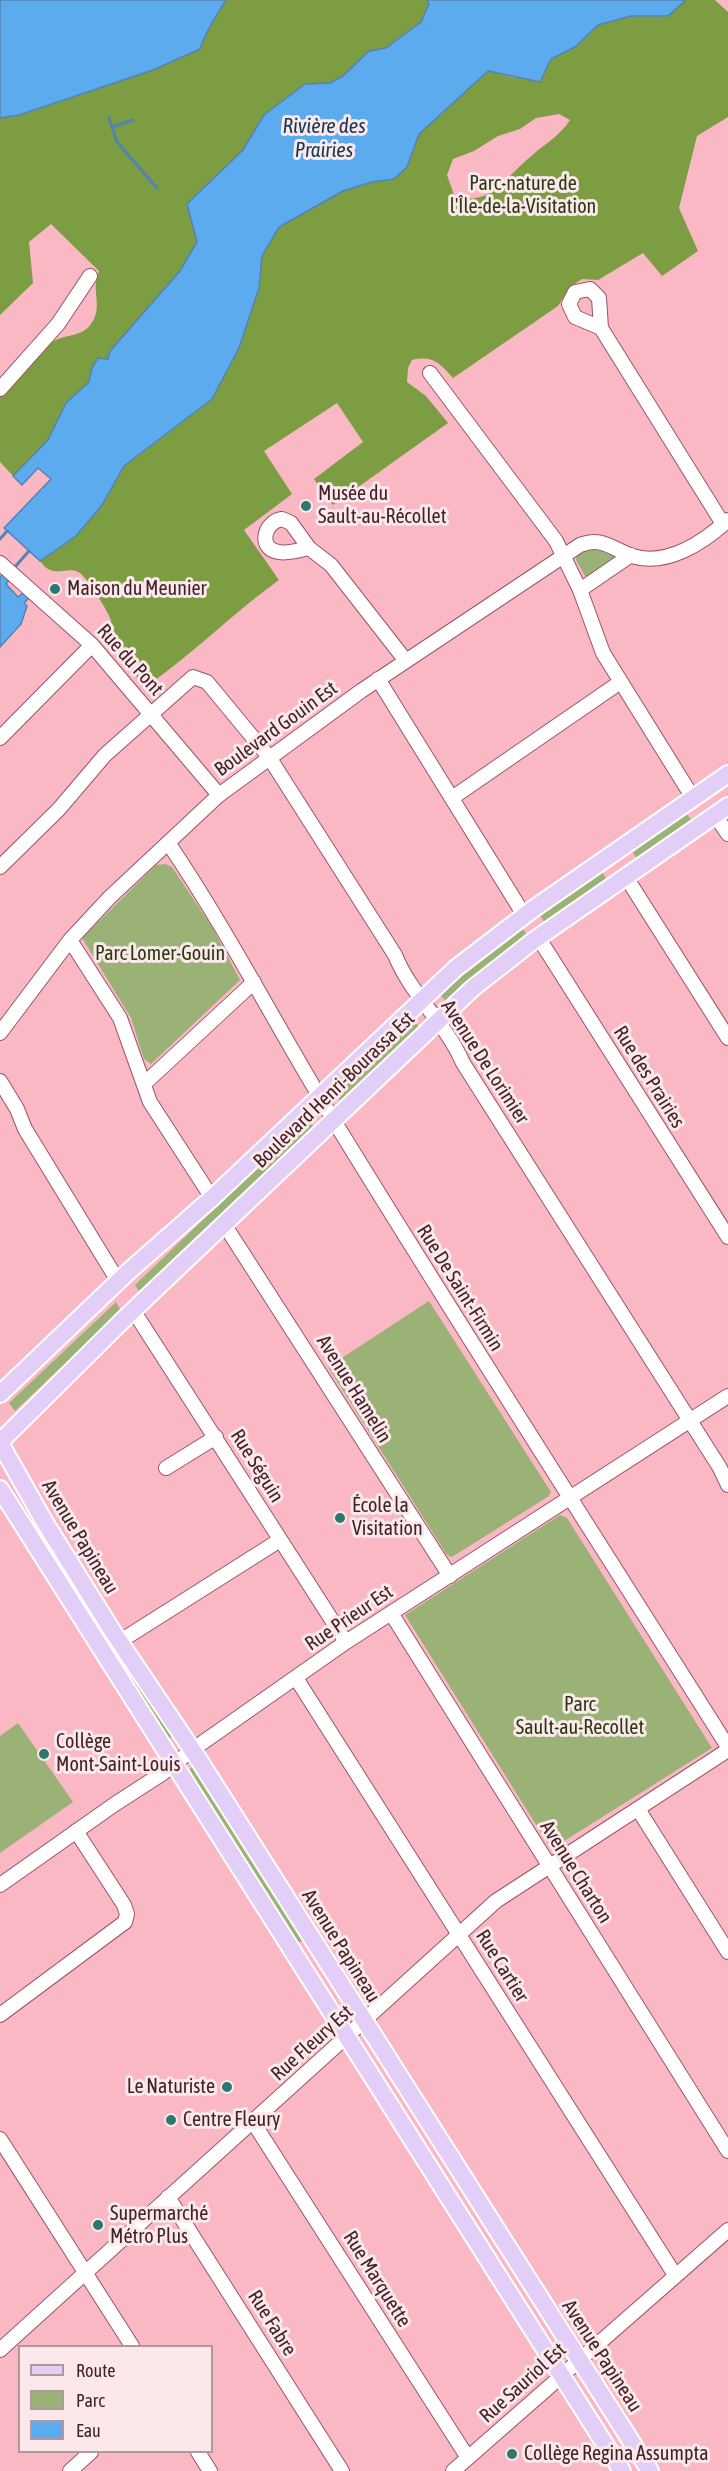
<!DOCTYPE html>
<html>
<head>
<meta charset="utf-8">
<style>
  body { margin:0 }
  #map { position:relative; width:728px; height:2471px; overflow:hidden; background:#fab8c4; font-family:"Asap Condensed",sans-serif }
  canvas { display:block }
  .legend { position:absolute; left:18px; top:2345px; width:195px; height:108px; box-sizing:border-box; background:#fae8eb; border:2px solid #b0999d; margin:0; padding:8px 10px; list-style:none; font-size:18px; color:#422229 }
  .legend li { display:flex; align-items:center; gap:12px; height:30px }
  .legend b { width:30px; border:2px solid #b0999d }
</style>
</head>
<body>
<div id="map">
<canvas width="728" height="2471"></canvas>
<ul class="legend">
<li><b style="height:8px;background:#e2cef7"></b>Route</li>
<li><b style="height:16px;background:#9ab276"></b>Parc</li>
<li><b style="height:16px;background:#5babee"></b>Eau</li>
</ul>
</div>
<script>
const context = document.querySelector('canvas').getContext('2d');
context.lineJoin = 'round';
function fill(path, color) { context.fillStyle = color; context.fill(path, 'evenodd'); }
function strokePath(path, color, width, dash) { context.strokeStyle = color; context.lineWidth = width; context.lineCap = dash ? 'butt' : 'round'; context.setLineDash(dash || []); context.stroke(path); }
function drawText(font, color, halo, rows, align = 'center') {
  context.font = font + ' "Asap Condensed",sans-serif'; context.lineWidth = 6; context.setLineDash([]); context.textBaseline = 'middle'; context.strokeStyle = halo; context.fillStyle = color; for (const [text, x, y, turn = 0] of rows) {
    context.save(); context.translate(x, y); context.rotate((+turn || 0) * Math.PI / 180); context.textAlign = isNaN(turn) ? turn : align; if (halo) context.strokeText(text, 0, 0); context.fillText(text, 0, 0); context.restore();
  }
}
fill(new Path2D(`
  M599,545L617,555L615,558L589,577L585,576L576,560L577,552Z
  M686,813L692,821L637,859L632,851Z
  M165,864L172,867L212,927L240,980L151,1064L144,1059L131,1018L82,938L156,865Z
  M602,872L607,880L545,923L540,915Z
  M522,928L527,935L446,1001L439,994Z
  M413,1019L419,1027L341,1101L335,1094Z
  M308,1119L314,1127L140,1293L135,1285Z
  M429,1301L551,1492L549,1496L452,1557L447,1555L328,1367Z
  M116,1302L121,1311L15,1411L9,1403Z
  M560,1515L567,1518L712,1748L553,1848L550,1847L405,1615Z
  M121,1662L173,1736L167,1740L119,1663Z
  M18,1723L73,1802L0,1853V1736Z
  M194,1766L304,1940L296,1944L187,1771Z`), '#9ab276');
fill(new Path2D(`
  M226,0H427L429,4L421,22L386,48L369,51L343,76L330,83L305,84L264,115L243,150L187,204L197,242L180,271L110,351L108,359L92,368L89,382L66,403L48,440L13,476L0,462V384L10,389C20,378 43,347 54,341C66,334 82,337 91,324C104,307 90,289 99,271L51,224L29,242L33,283L0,315V118L19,115L153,70L199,49C206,31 216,16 226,0Z
  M686,0H715L728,12V117L697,136L679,208L698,251L662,276L643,253L598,280L582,279L570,287L558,306L453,378C440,363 432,355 412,360L408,368L407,382L426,396L448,423L333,505L314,479L363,442L337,403L264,451L292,494L244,530L279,580C233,613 194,653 148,685C134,677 113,656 111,639C110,633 112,627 111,621C109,612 91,585 84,577C71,560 55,583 40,561L76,536L102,505L124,466L212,399L259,288L262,257L279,227L343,191L372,182L394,179L407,167L419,134L488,71L516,78L575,47L598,25L631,16H668ZM559,114L570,120C560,136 543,145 529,158C506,177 489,209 454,195L447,175L453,159L474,151L498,136L520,129L536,118Z`), '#7c9d41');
const water = new Path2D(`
  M0,0H226C216,16 206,31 200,49L153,70L19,115L0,118Z
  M427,0H686L668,16H631L598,25L575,47L551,59L540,82L488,71L419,134L407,167L394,179L372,182L343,191L279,227L262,256L259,288L239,348L212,399L124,466L102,505L76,536L40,561L4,528L51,479L38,468L22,485L13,476L48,440L66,403L89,382L92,368L98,358L108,359L110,351L180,271L197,242L187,204L243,150L264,115L305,84L330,83L343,76L369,51L386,48L421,22L429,4Z
  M4,573L10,579L6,584L18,597L24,592L30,597L24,603L27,606L21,624L0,647V577Z`);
fill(water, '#5babee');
strokePath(water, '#5482b3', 1.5);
strokePath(new Path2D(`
  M109,118L117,142L157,188
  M112,127L133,120
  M0,539L7,531
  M14,568L29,551`), '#5482b3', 3);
const minor = new Path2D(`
  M601,328L575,317L569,304L575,292L590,289L599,298L601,328L723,524
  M430,373L556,541L580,590L603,653L693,798
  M0,389L58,324L90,276
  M282,519L291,523L309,548C300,550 288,554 279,552C258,550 263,522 282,519Z
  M309,548L331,565L406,661
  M0,563L92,645L219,795
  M580,590L631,555
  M378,679L524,915
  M0,738L92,645
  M452,798L619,683
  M715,815L728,834
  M169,844C233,939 284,1041 344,1137C470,1342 600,1544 728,1747
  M0,867L59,809L105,755L193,677L207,682L269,757L395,955C411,995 446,1023 463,1063L720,1468L728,1485
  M626,877L728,1038
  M538,937L728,1237
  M70,940L120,1018L150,1102L212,1198
  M0,1033L70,940L110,897L219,795L361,691L580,545C602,536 612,549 632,556C667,567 704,542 728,520
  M0,1081L17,1109L25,1129L118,1281
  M144,1084L254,982
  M224,1224L450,1576
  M133,1310L346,1642
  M166,1468L216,1437
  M391,1613L728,2151
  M103,1652L280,1540
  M296,1678L675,2275
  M638,1809L728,1952
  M0,1885L115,1804L163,1773L192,1750L346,1642L728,1396
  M0,2015L125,1922L127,1914L124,1905L76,1831
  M253,2122L468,2458
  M0,2139L132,2346
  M168,2197L342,2471
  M0,2350L496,1901L728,1750
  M198,2452L210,2471
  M70,2471L91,2452
  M453,2471L728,2230`);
const major = new Path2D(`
  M0,1394L129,1271L212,1198L456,968L533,909L728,774
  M0,1442L124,1319L473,988L533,941L728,806
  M0,1443L44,1521L113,1632L199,1760L650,2471
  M0,1489L622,2471`);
strokePath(minor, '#9c5364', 16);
strokePath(major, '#fff', 20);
strokePath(minor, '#fff', 14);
strokePath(major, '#e2cef7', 16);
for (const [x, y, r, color] of [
  [306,506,6,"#2f766f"],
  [55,589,6,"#2f766f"],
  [340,1518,6,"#2f766f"],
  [44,1754,6,"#2f766f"],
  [227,2087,6,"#2f766f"],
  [171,2120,6,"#2f766f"],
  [98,2225,6,"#2f766f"],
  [512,2454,6,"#2f766f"]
]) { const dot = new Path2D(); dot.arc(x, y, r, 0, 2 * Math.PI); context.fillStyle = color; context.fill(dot); strokePath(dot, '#fae8eb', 2); }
drawText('20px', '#2b3812', '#fae8eb', [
  ["Parc-nature de",523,184],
  ["l'Île-de-la-Visitation",523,207],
  ["Parc Lomer-Gouin",160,954],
  ["Parc",580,1705],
  ["Sault-au-Recollet",580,1728]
]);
drawText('20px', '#422229', '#fae8eb', [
  ["Musée du",318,494],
  ["Sault-au-Récollet",318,517],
  ["Maison du Meunier",67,589],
  ["École la",352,1506],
  ["Visitation",352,1529],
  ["Collège",56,1742],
  ["Mont-Saint-Louis",56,1765],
  ["Le Naturiste",215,2087,"right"],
  ["Centre Fleury",183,2120],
  ["Supermarché",110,2214],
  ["Métro Plus",110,2237],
  ["Collège Regina Assumpta",524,2454]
], 'left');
drawText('20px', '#422229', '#fae8eb', [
  ["Rue du Pont",130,660,48],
  ["Boulevard Gouin Est",276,729,-36],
  ["Avenue De Lorimier",485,1062,57],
  ["Rue des Prairies",649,1077,58],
  ["Boulevard Henri-Bourassa Est",334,1090,-44],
  ["Rue De Saint-Firmin",460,1288,58],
  ["Avenue Hamelin",354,1389,58],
  ["Rue Séguin",257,1466,58],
  ["Avenue Papineau",80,1537,59],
  ["Rue Prieur Est",349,1618,-34],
  ["Avenue Charton",576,1872,58],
  ["Avenue Papineau",341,1946,58],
  ["Rue Cartier",502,1966,58],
  ["Rue Fleury Est",312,2043,-42],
  ["Rue Marquette",377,2279,58],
  ["Rue Fabre",272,2323,58],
  ["Avenue Papineau",602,2356,57],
  ["Rue Sauriol Est",523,2383,-42]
]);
drawText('italic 21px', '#153752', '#fae8eb', [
  ["Rivière des",324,126],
  ["Prairies",324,150]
]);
</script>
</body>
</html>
